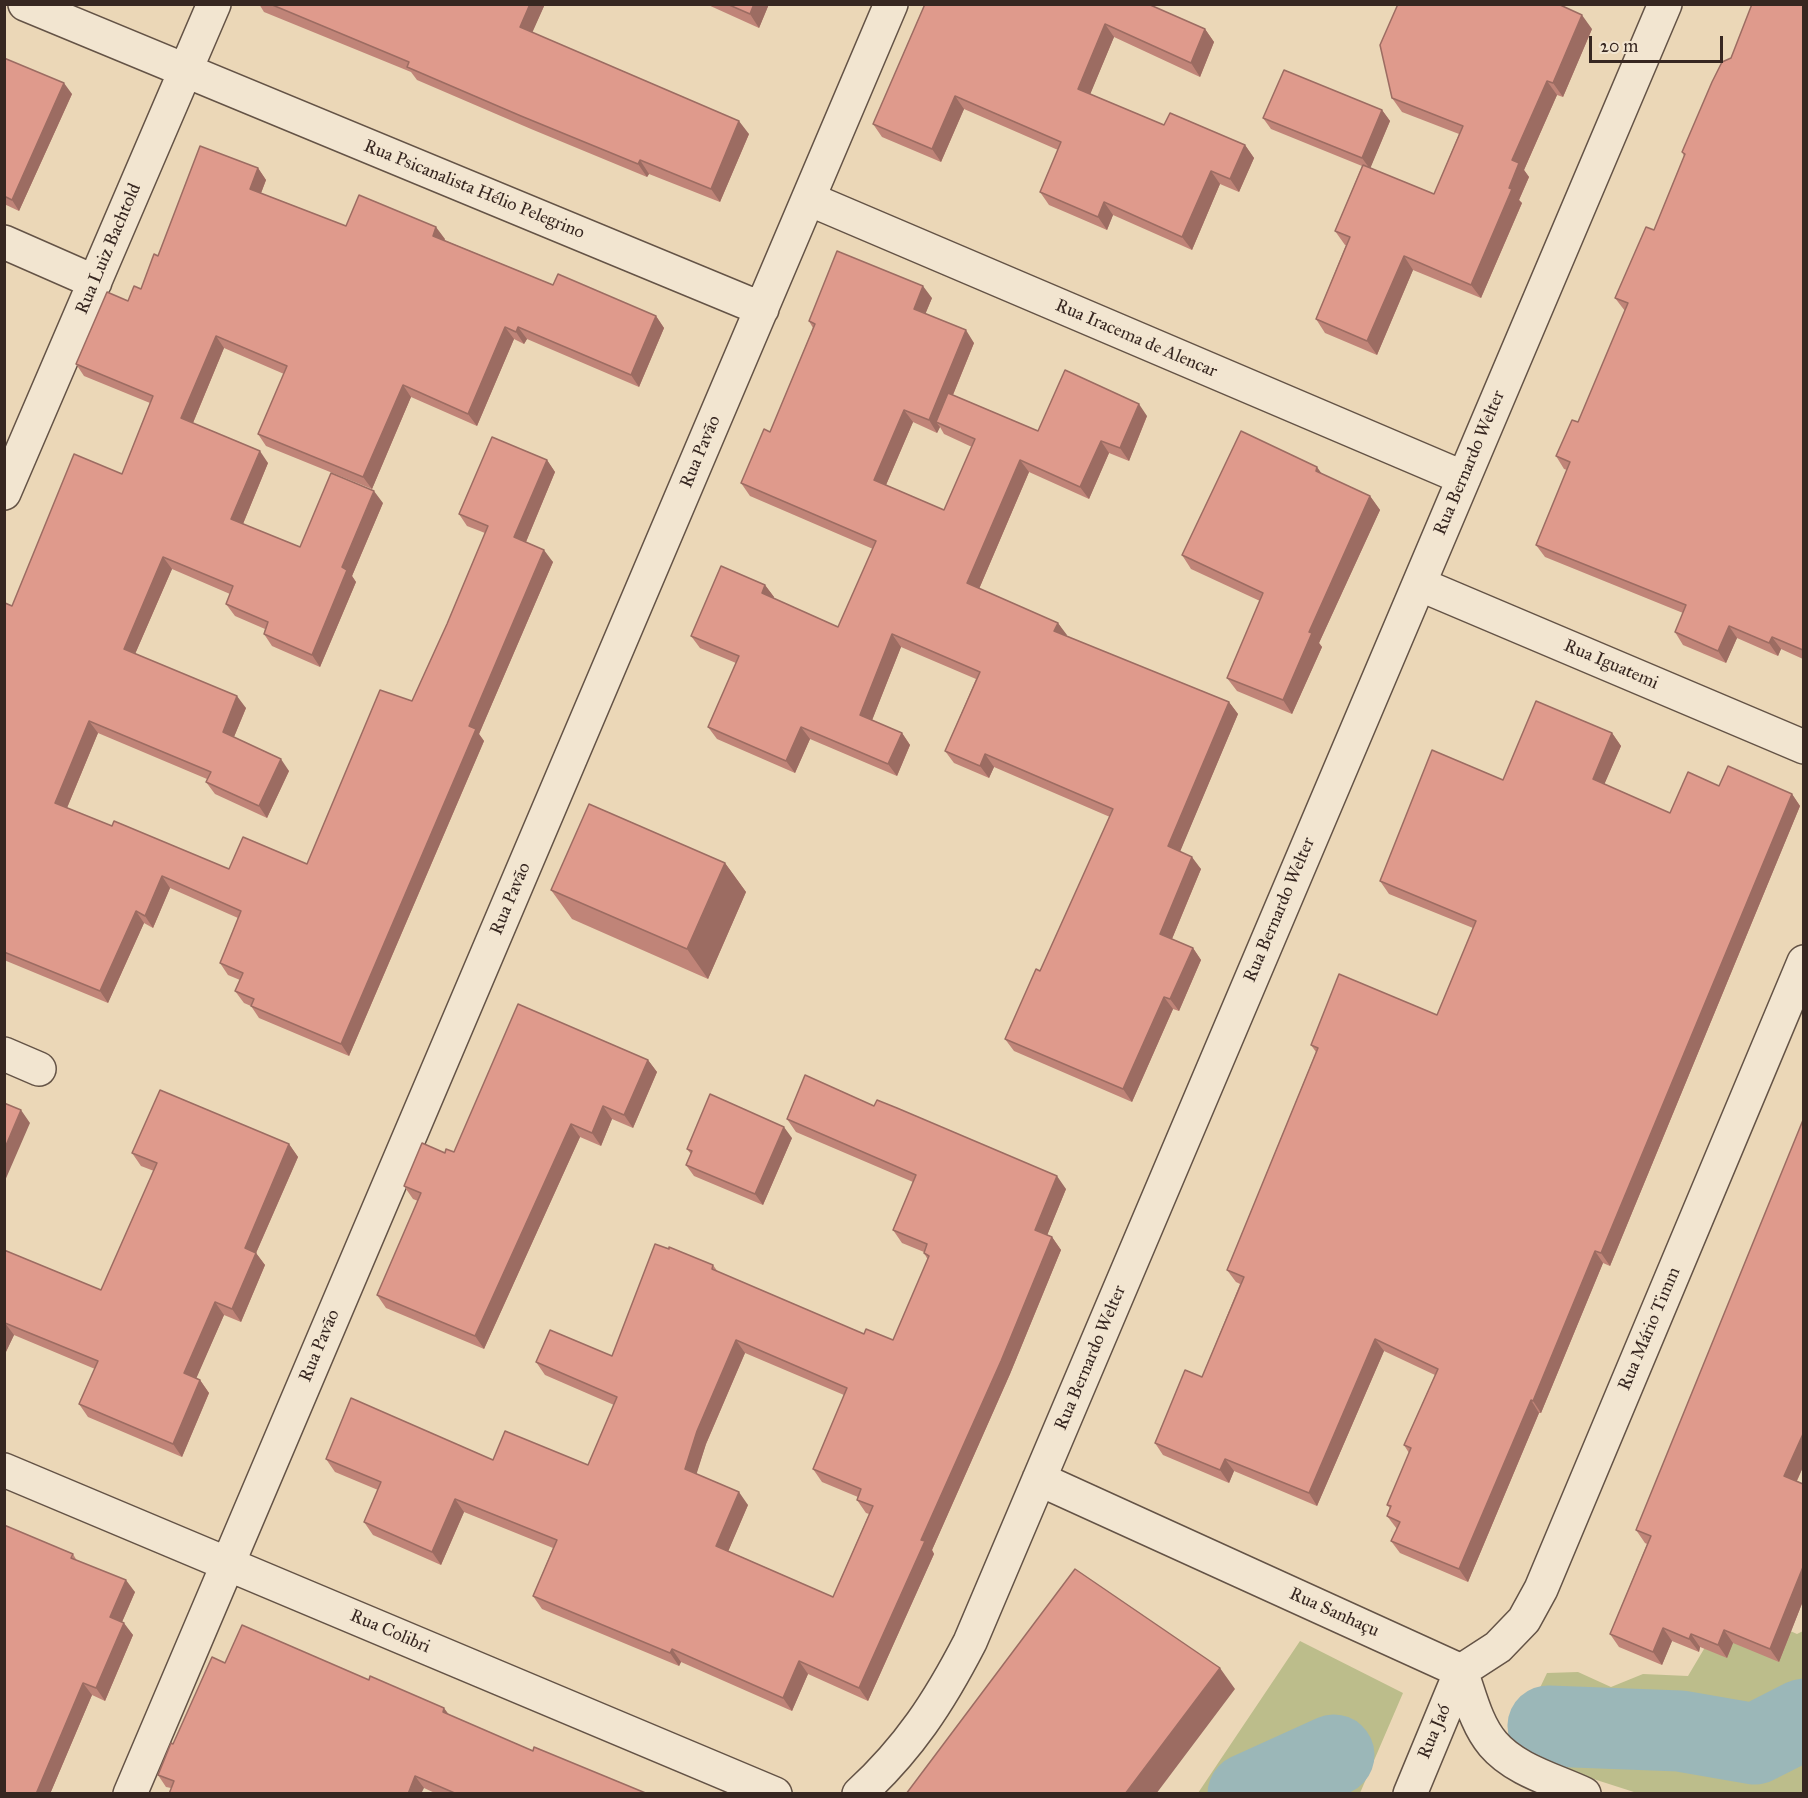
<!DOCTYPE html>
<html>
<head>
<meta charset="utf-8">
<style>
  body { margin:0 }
  #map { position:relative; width:1808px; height:1798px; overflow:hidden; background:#ebd7b7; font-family:"IM FELL Great Primer",serif }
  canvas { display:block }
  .frame { position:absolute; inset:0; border:6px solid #372721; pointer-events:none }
  .scale { position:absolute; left:1589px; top:36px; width:134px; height:27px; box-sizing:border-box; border:3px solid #372721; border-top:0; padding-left:8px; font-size:18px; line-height:21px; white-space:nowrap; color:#372721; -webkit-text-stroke:4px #f2e5d0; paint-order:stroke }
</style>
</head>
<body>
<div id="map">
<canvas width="1808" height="1798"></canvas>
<div class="frame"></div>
<div class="scale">20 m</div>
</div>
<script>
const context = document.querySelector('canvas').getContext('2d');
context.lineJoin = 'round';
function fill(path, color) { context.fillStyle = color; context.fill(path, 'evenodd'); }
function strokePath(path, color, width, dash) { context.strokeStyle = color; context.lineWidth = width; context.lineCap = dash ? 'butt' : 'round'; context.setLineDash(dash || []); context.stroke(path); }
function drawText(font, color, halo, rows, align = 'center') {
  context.font = font + ' "IM FELL Great Primer",serif'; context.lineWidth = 4.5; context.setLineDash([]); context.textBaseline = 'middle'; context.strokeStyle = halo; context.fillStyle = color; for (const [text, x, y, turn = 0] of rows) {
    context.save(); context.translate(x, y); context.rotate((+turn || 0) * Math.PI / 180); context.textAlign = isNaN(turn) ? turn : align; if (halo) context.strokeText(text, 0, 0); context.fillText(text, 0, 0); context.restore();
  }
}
fill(new Path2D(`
  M1748,1612L1797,1634L1803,1631V1702L1780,1724L1738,1726L1628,1711L1578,1717L1527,1715L1547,1673L1578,1672L1611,1687L1643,1674L1688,1676L1717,1627Z
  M1300,1641L1403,1693L1360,1793H1198Z
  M1524,1735L1588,1747L1652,1736L1683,1746L1719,1764L1788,1751L1803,1738V1793H1637L1581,1775L1533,1753Z`), '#bcbd8b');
strokePath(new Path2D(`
  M1548,1726L1680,1731L1755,1744L1804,1719
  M1248,1794L1334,1755`), '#9bb7b8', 81);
const minor = new Path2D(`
  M25,4L762,309
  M809,199L1464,478
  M4,242L95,282
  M4,493L214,4
  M1419,584L1804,747
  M4,1054L39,1069
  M4,1470L775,1794
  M1039,1479L1461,1671C1470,1696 1476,1724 1493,1744C1515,1770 1554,1780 1584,1794
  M130,1794L891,4
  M859,1794C909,1748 939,1702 970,1642L1665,4
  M1410,1794L1461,1671L1498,1647L1524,1620L1541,1589L1804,962`);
strokePath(minor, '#645346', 36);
strokePath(minor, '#f2e5d0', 33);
fill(new Path2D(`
  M259,4H545L532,32L749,134L720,202L649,174L647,177L531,129L417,80L411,72L264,12Z
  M706,4H769L759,28Z
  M925,4L1205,29L1214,42L1200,77L1114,37L1090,94L1164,125L1245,145L1254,158L1239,192L1220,184L1192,250L1113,215L1107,230L1049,205L1040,192L1058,150L964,109L941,162L882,137L873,124Z
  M1803,4V659L1781,649L1778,656L1737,638L1726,663L1683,645L1675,632L1683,613L1545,557L1536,545L1567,470L1564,469L1556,456L1578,422L1625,311L1615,298L1654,230L1684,156L1682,152L1731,58Z
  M1592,29L1563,97L1557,95L1524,170L1529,177L1519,200L1522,203L1481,298L1413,270L1377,355L1325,333L1316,319L1346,245H1345L1335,231L1362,166L1271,129L1263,118L1382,110L1390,121L1370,168L1434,194L1459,134L1402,112L1392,98Z
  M4,58L72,94L19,211L4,204Z
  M258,168L266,180L261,193L346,226L445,239L444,240L553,285L656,316L664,328L639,387L527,339L524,344L514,339L477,426L411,397L372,489L266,446L258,434L284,374L224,348L193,423L268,463L243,524L300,547L383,503L352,576L356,582L320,667L272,646L264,634L265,629L235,616L226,604L230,594L172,569L135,654L246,708L234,737L289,771L267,818L215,794L206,782L207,779L98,733L67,808L112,826L229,869L307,864L412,701L447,624L485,533L467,526L459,514L547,460L555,472L526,542L553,562L479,734L484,741L349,1056L259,1018L251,1006L244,1003L235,991L240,980L228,975L220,963L238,918L170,888L153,928L144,923L108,1003L4,960V604L12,606L122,474L150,403L84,376L76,364L128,301L141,289L158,256Z
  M932,298L925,314L974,343L953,395L1038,431L1147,416L1129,461L1109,453L1089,499L1029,472L979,589L1058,623L1066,636L1229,702L1238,714L1180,851L1201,869L1172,939L1193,948L1201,960L1179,1011L1173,1009L1132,1102L1014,1051L1005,1039L1040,971L1110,817L994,767L989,778L954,763L945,751L976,679L901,647L872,720L902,733L910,745L897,776L810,739L795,773L717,739L708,727L736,663L700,648L691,636L765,585L774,597L773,598L838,627L873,549L750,496L741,483L770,432L813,328L809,321ZM913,422L937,433L940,427L944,434L972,447L944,510L886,485Z
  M1323,475L1370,496L1380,510L1319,643L1322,647L1292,714L1237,691L1227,678L1260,601L1191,569L1182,555Z
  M1612,733L1621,746L1604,784L1670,813L1719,786L1792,794L1800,806L1610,1266L1603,1263L1541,1413H1539L1468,1582L1400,1553L1391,1541L1397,1529L1387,1516L1390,1508L1387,1505L1409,1453L1404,1445L1435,1375L1384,1351L1317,1506L1234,1471L1229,1483L1163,1455L1155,1443L1202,1377L1240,1284L1236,1282L1227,1270L1316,1052L1311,1045L1437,1015L1473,928L1389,894L1380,881L1503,780Z
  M725,863L746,892L708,979L572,919L551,890Z
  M648,1060L657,1072L633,1128L612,1119L601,1146L580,1137L484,1349L386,1308L377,1295L418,1201L413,1199L404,1186L454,1152Z
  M787,1119L1066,1189L1047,1235L1052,1237L1061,1250L1010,1374L932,1550L934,1554L868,1701L808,1674L792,1711L681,1662L679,1666L542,1609L533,1596L553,1548L464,1512L441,1565L373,1535L364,1522L378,1490L335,1472L326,1459L493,1460L588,1465L614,1405L545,1375L536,1362L612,1356L713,1265L718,1272L864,1334L893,1340L928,1260L924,1253V1252L902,1243L893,1230L913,1182L796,1132ZM745,1353L844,1395L813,1469L822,1482L858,1497L857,1500L866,1513L869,1514L833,1597L728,1551L748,1505L696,1474L706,1444Z
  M792,1138L763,1205L694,1176L686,1165L691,1154L687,1149Z
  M289,1144L298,1157L256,1253L265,1265L241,1322L224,1315L196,1378L200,1380L209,1393L182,1457L88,1417L79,1404L95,1369L14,1335L4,1356V1250L101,1290L154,1171L141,1166L132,1153Z
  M1803,1467L1797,1481L1803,1484V1601L1779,1662L1733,1643L1727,1658L1700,1647L1699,1652L1672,1641L1662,1665L1619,1647L1610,1634L1647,1544L1645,1543L1636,1530Z
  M73,1554L77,1561L135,1592L122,1622L133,1635L105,1701L92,1695L50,1794H4Z
  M225,1663L449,1715L533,1751L648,1794H437L424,1788H171L166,1787L158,1775L173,1744Z`), '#c08478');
fill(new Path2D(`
  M530,4H545L529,40L520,27Z
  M754,4H769L759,28L750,14Z
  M1582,15L1592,29L1563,97L1553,83Z
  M1105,24L1114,37L1087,102L1078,89Z
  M1205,29L1214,42L1200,77L1191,63Z
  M1547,81L1557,95L1524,170L1529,177L1519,200L1522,203L1481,298L1471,285L1509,188L1512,160Z
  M64,83L72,94L19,211L12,200Z
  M955,96L964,109L941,162L932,149Z
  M1382,110L1390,121L1370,169L1362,158Z
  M739,121L749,134L720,202L711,189Z
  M1245,145L1254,158L1239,192L1230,179Z
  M640,160L649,174L647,177L638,164Z
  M258,168L266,180L258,201L250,189Z
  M1211,171L1220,184L1192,250L1182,237Z
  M1104,202L1113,215L1107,230L1098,217Z
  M436,227L445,239L441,248L433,236Z
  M1404,256L1413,270L1377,355L1367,341Z
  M923,286L932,298L922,322L914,309Z
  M656,316L664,328L639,387L631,375Z
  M505,327L514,339L477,426L468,414Z
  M518,327L527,339L524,344L516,332Z
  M966,330L974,343L941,424L936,422L940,427L937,433L929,420Z
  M216,336L224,348L190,430L181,418Z
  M403,385L411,397L372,489L363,477Z
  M1139,404L1147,416L1129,461L1120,448Z
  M904,410L913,422L883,492L874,480Z
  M1101,441L1109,453L1089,499L1080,487Z
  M260,451L268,463L240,531L231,519Z
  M547,460L555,472L523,549L514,537Z
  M1020,460L1029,472L976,596L967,583Z
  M1317,467L1327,481L1316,471Z
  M374,491L383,503L352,576L356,582L320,667L312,655L342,567Z
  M1370,496L1380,510L1319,643L1322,647L1292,714L1283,700L1309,632Z
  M544,550L553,562L479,734L484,741L349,1056L341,1044L469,726Z
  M163,557L172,569L132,661L124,649Z
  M765,585L774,597L771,605L762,593Z
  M1058,623L1067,635L1063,643L1054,631Z
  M1729,626L1737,638L1726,663L1718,651Z
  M892,634L901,647L869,728L860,715Z
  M1772,637L1781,649L1778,656L1769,643Z
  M237,696L246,708L231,744L223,732Z
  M1229,702L1238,714L1177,859L1168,846Z
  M89,721L98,733L64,815L55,803Z
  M801,727L810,739L795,773L786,761Z
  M902,733L910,745L897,776L888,764Z
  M1612,733L1621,746L1601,792L1593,779Z
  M985,754L994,767L989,778L980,766Z
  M281,759L289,771L267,818L259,806Z
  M1792,794L1800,806L1610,1266L1601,1253Z
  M1192,857L1201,869L1169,946L1160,934Z
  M725,863L746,892L708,979L687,949Z
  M162,876L170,888L153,928L145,916Z
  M136,911L144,923L108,1003L100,991Z
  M1193,948L1201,960L1179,1011L1170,999Z
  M1164,997L1173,1009L1132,1102L1123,1089Z
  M648,1060L657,1072L633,1128L624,1115Z
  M603,1106L612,1119L601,1146L592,1133Z
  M21,1110L30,1123L4,1183V1150Z
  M571,1124L580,1137L484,1349L475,1336Z
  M784,1127L792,1138L763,1205L755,1194Z
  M289,1144L298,1157L256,1253L265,1265L241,1322L232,1309L245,1248Z
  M1057,1176L1066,1189L1044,1243L1035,1230Z
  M1052,1237L1061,1250L1010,1374L932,1550L934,1554L868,1701L859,1688L921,1540Z
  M1595,1251L1603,1263L1541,1413L1533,1401Z
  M215,1302L224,1315L193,1386L184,1373Z
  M5,1323L14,1335L4,1356V1324Z
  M1375,1339L1384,1351L1317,1506L1309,1493Z
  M736,1340L745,1353L706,1444L694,1482L685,1469L697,1431Z
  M200,1380L209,1393L182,1457L173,1444Z
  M1531,1400L1539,1413L1468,1582L1459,1569Z
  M1803,1434V1467L1793,1489L1784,1476Z
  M1225,1459L1234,1471L1229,1483L1220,1470Z
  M739,1492L748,1505L725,1559L716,1546Z
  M455,1499L464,1512L441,1565L432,1552Z
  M1803,1567V1601L1779,1662L1770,1649Z
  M126,1580L135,1592L119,1629L110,1617Z
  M124,1623L133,1635L105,1701L96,1688Z
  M1663,1628L1672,1641L1662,1665L1653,1652Z
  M1724,1630L1733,1643L1727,1658L1718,1645Z
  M1691,1634L1700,1647L1699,1652L1689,1639Z
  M672,1649L681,1662L679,1666L670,1653Z
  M799,1661L808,1674L792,1711L783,1698Z
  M1220,1668L1235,1689L1156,1794H1125Z
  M83,1683L92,1695L50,1794H36Z
  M444,1708L453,1720L443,1712Z
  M415,1776L424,1788L421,1794H408Z`), '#9c6c62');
const building = new Path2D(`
  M270,4H530L520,27L739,121L711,189L640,160L638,164L521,116L407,67L409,62Z
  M727,4H754L750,14Z
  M925,4H1148L1205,29L1191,63L1105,24L1078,89L1164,125L1170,113L1245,145L1230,179L1211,171L1182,237L1104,202L1098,217L1040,192L1061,142L955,96L932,149L873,124Z
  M1398,4H1558L1582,15L1553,83L1547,81L1512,160L1519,163L1509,188L1512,189L1471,285L1404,256L1367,341L1316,319L1350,237L1335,231L1363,165L1434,194L1463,126L1392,98L1380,45Z
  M1752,4H1803V650L1772,637L1769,643L1729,626L1718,651L1675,632L1686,605L1536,545L1570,462L1556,456L1572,420L1578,422L1628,303L1615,298L1646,227L1654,230L1685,154L1682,152L1712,82L1722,62L1731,58Z
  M4,58L64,83L12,200L4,196Z
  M1284,70L1382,110L1362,158L1263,118Z
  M200,146L258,168L250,189L346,226L359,195L436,227L433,236L553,285L558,274L656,316L631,375L518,327L516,332L505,327L468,414L403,385L363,477L258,434L287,366L216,336L181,418L260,451L231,519L300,547L331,473L374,491L342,567L347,570L312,655L264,634L268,622L226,604L233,586L163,557L124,649L237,696L223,732L281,759L259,806L206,782L211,772L89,721L55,803L112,826L114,821L229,869L243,837L307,864L380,690L412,701L447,624L488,526L459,514L492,437L547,460L514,537L544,550L469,726L476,729L341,1044L251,1006L254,999L235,991L243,973L220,963L241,911L162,876L145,916L136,911L100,991L4,952V604L5,603L12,606L74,454L122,474L153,396L76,364L107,292L128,301L134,286L141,289L154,254L158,256Z
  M837,251L923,286L914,309L966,330L929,420L904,410L874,480L944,510L975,439L936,422L948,393L1038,431L1065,370L1139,404L1120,448L1101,441L1080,487L1020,460L967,583L1058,623L1054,631L1229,702L1168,846L1192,857L1160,934L1193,948L1170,999L1164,997L1123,1089L1005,1039L1036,969L1040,971L1113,809L985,754L980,766L945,751L980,672L892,634L860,715L902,733L888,764L801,727L786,761L708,727L739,656L691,636L721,566L765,585L762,593L838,627L876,541L741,483L764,429L770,432L815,324L809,321Z
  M1241,431L1317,467L1316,471L1370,496L1309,632L1312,633L1283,700L1227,678L1263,593L1182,555Z
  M1536,701L1612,733L1593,779L1670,813L1688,772L1719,786L1728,766L1792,794L1601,1253L1595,1251L1533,1401L1531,1400L1459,1569L1391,1541L1400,1522L1387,1516L1391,1506L1387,1505L1411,1448L1404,1445L1438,1369L1375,1339L1309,1493L1225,1459L1220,1470L1155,1443L1185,1370L1202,1377L1244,1277L1227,1270L1318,1048L1311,1045L1339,974L1437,1015L1476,921L1380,881L1432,750L1503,780Z
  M589,804L725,863L687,949L551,890Z
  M518,1004L648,1060L624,1115L603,1106L592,1133L571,1124L475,1336L377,1295L421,1193L404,1186L422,1143L445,1153L446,1149L454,1152Z
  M805,1075L874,1106L877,1100L897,1108L1057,1176L1035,1230L1052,1237L1001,1361L921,1540L925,1541L859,1688L799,1661L783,1698L672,1649L670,1653L533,1596L557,1540L455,1499L432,1552L364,1522L381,1482L326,1459L351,1398L493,1460L505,1431L588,1465L617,1397L536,1362L550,1330L612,1356L655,1244L669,1249V1247L713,1265L712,1269L864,1334L866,1329L893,1340L929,1256L924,1253L927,1244L893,1230L916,1175L787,1119ZM736,1340L847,1388L813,1469L861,1489L857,1500L873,1506L833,1597L716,1546L739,1492L685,1469L697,1431Z
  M160,1090L289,1144L245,1248L256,1253L232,1309L215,1302L184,1373L200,1380L173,1444L79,1404L98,1361L5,1323L4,1324V1250L101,1290L157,1163L132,1153Z
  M710,1094L784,1127L755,1194L686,1165L692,1151L687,1149Z
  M4,1103L21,1110L4,1150Z
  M1803,1120V1434L1784,1476L1803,1484V1567L1770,1649L1724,1630L1718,1645L1691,1634L1689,1639L1663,1628L1653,1652L1610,1634L1651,1536L1636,1530Z
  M4,1525L73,1554L71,1558L126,1580L110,1617L124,1623L96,1688L83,1683L36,1794H4Z
  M1075,1569L1220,1668L1125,1794H906Z
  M242,1625L369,1680L370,1676L444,1708L443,1712L533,1751L534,1747L648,1794H457L415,1776L408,1794H169L174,1781L158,1775L171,1743L173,1744L212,1657L225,1663Z`);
fill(building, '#df9a8c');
strokePath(building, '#9c6c62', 1.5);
drawText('18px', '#372721', '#f2e5d0', [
  ["Rua Psicanalista Hélio Pelegrino",474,190,22],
  ["Rua Luiz Bachtold",109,249,-67],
  ["Rua Iracema de Alencar",1136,339,23],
  ["Rua Pavão",701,452,-67],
  ["Rua Bernardo Welter",1470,463,-67],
  ["Rua Iguatemi",1611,665,23],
  ["Rua Pavão",511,899,-67],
  ["Rua Bernardo Welter",1280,910,-67],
  ["Rua Mário Timm",1650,1329,-67],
  ["Rua Pavão",320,1346,-67],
  ["Rua Bernardo Welter",1091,1358,-67],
  ["Rua Sanhaçu",1334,1613,24],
  ["Rua Colibri",390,1632,23],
  ["Rua Jaó",1435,1732,-67]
]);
</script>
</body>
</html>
